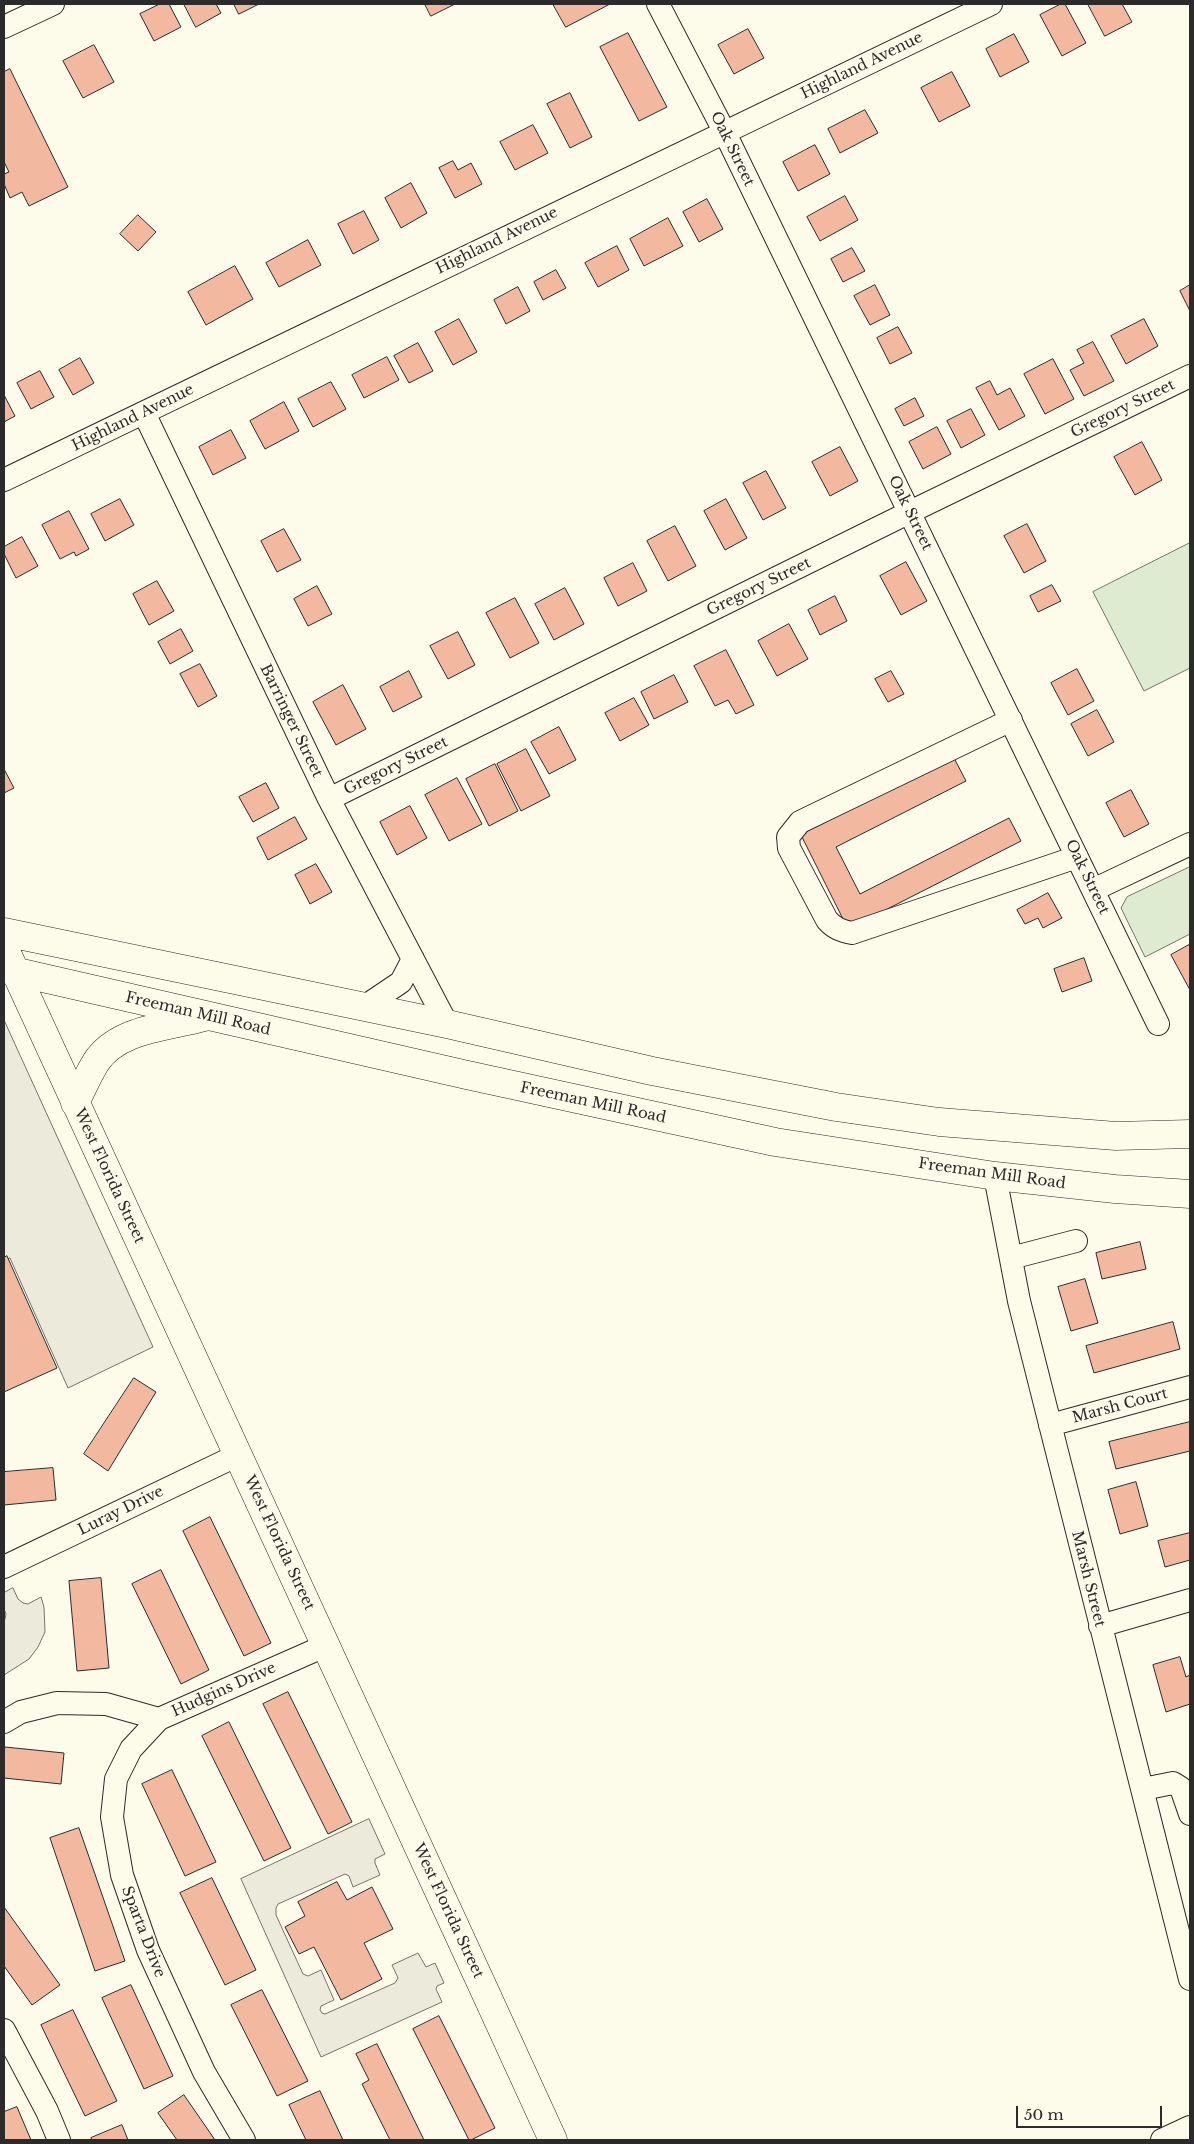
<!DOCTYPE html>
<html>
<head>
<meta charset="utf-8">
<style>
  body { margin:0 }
  #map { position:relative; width:1194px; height:2144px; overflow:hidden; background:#fdfbea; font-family:"Libre Baskerville",serif }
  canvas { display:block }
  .frame { position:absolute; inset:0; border:5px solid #2b2b2b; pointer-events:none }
  .scale { position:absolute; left:1016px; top:2106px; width:146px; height:22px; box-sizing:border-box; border:2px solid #2b2b2b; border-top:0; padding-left:6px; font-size:15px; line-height:18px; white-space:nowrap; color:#2b2b2b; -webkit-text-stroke:4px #fdfbea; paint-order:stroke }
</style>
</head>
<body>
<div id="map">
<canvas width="1194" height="2144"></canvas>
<div class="frame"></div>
<div class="scale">50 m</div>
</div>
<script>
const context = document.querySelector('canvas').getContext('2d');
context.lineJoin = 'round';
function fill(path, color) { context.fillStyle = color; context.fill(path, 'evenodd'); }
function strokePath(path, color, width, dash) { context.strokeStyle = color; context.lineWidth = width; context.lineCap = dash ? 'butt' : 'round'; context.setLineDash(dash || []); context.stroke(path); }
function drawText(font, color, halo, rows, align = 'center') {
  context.font = font + ' "Libre Baskerville",serif'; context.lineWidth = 4; context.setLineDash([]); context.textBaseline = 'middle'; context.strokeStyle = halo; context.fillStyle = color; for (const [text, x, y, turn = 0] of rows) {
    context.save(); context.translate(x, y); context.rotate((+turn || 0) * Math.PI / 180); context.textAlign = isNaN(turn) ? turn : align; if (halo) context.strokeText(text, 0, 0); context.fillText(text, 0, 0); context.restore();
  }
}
const green = new Path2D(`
  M1190,543V668L1144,691L1093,592Z
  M1190,867V934L1145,957L1121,908L1127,897Z`);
fill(green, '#deebd1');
strokePath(green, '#74746e', 1);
const parking = new Path2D(`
  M4,1020L153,1347L68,1388L10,1258L4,1260Z
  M13,1588L18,1599L23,1603L28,1604L41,1597L44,1607L45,1632L38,1647L29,1659L4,1675V1623L6,1614L4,1609V1593Z
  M369,1819L385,1854L375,1859V1863L380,1875L353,1887L349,1876L345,1874L278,1904L276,1908V1915L303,1974L308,1976L321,1970L334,2000L321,2006L320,2010L322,2013L325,2014L395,1983L398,1978L392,1965L418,1953L426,1967L435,1963L444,1983L437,1986L436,1989L442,2002L321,2057L241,1879Z`);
fill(parking, '#eceadb');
strokePath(parking, '#74746e', 1);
const building = new Path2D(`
  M160,4H169L181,27L154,41L140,14Z
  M184,4H216L221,13L196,27Z
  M234,4H259L239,14Z
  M425,4H455L431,16Z
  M553,4H610L566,27Z
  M1061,4H1065L1086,43L1062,56L1040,15Z
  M1088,4H1122L1132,22L1105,36Z
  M748,29L764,58L734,74L718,45Z
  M628,33L667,107L639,121L600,47Z
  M1014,34L1029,62L1000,77L986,49Z
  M94,45L114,82L83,98L63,61Z
  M10,69L68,187L29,206L22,192L10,198L4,184V174L9,172L4,162V72Z
  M952,72L970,106L939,122L921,88Z
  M570,93L592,137L570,148L547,104Z
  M865,110L878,133L840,153L828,129Z
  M533,125L548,153L515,170L500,142Z
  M815,145L830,174L798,191L783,162Z
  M453,161L458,170L471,163L482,184L455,198L439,168Z
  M411,183L427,213L401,228L385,198Z
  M845,196L858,220L820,241L807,217Z
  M707,199L723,229L699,242L683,212Z
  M364,211L379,240L353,254L338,224Z
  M138,215L156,232L138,251L120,234Z
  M668,218L683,246L644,266L630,239Z
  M308,240L321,265L279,287L266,263Z
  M617,246L629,270L598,287L585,263Z
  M852,248L865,271L843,282L831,259Z
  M235,266L253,299L206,325L188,292Z
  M556,270L566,288L543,300L534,282Z
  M875,285L890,315L870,325L854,296Z
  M1190,285V311L1180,291Z
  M518,287L530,311L506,324L494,300Z
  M459,319L477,352L453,365L435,332Z
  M1144,319L1158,346L1126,364L1111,336Z
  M898,327L912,353L890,364L877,338Z
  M1093,342L1114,381L1084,396L1070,370L1084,363L1077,350Z
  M418,343L433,371L409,383L394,356Z
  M387,357L399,380L364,398L352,375Z
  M80,358L94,383L73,395L59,370Z
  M1053,359L1074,399L1045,414L1024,374Z
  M40,371L54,397L31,409L17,383Z
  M990,381L997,395L1010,388L1025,416L999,430L976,388Z
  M331,382L346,409L313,427L298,399Z
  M4,395L15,416L4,422Z
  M915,398L924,416L904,426L895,409Z
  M284,402L299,431L265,449L250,421Z
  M971,409L985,435L961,448L947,421Z
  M937,427L951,454L923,469L909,442Z
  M231,430L246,458L213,475L199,447Z
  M1142,442L1162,480L1135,495L1114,457Z
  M840,447L858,481L830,496L812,462Z
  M766,471L786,508L763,520L743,483Z
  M120,499L134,525L105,541L91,514Z
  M726,499L747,538L725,550L704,511Z
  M69,511L89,549L76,556L74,552L60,559L42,525Z
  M1027,524L1046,561L1024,573L1004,536Z
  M675,526L696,566L668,581L647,541Z
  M284,529L301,560L277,572L261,541Z
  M22,537L38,566L16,578L4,554V547Z
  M906,562L927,601L901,615L880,576Z
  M633,563L647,591L618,606L604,578Z
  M157,581L174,611L149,625L133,594Z
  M1052,585L1061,601L1038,612L1030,596Z
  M317,586L332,614L308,626L294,599Z
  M565,588L584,624L554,640L535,604Z
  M835,596L847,621L820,635L808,610Z
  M515,598L539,643L510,658L486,613Z
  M789,624L808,659L777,676L758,641Z
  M181,629L193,651L170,664L158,642Z
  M458,632L475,665L448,679L430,646Z
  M726,650L754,705L736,714L728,700L715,706L694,666Z
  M200,664L217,696L198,707L180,674Z
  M1077,669L1094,701L1068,715L1051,683Z
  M409,671L422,697L393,712L380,687Z
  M891,671L904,694L888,702L875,679Z
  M674,675L688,702L654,719L641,692Z
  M343,685L366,729L336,745L313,702Z
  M634,698L649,725L620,741L605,713Z
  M1097,710L1114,742L1088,756L1071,724Z
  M559,727L576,760L549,774L531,742Z
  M526,749L550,796L521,811L497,764Z
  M954,758L966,781L836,847L860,894L1009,818L1021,841L848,929L801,835Z
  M495,764L518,811L489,826L466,779Z
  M4,769L14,788L4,793Z
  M457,778L482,824L449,841L425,795Z
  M266,783L279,808L253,822L239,797Z
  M1131,790L1149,824L1124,837L1106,803Z
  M410,806L427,838L397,855L380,822Z
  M295,817L307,839L268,860L257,838Z
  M316,864L332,892L310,904L295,875Z
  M1048,893L1062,918L1043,928L1038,918L1025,924L1017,910Z
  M1189,945L1190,947V990L1171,955Z
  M1084,958L1092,981L1062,992L1054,969Z
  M1140,1242L1146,1269L1102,1279L1096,1253Z
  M7,1256L57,1368L4,1392V1258Z
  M1085,1279L1098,1323L1071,1331L1058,1287Z
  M1173,1322L1180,1349L1094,1373L1086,1346Z
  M134,1378L156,1392L108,1471L84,1454Z
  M1190,1422V1451L1116,1469L1109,1442Z
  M53,1468L56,1500L4,1505V1472Z
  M1136,1482L1148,1526L1120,1534L1108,1490Z
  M210,1517L271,1643L244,1656L183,1531Z
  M1190,1533V1560L1165,1567L1158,1541Z
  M161,1570L209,1670L181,1684L132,1584Z
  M101,1578L109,1668L77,1671L69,1581Z
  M1180,1657L1186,1677L1190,1675V1704L1166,1712L1153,1665Z
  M288,1692L352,1822L328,1834L263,1704Z
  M229,1722L291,1848L264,1861L202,1736Z
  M5,1747L64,1753L61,1784L4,1778Z
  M172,1770L216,1862L185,1876L142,1784Z
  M79,1828L125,1961L95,1971L50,1838Z
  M212,1878L256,1970L225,1985L180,1893Z
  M337,1882L347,1900L372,1887L393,1929L364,1943L382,1979L341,2000L314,1947L299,1954L285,1927L305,1916L298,1902Z
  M4,1907L60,1985L32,2005L4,1966Z
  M131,1985L173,2076L144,2089L102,1998Z
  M262,1990L308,2081L277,2096L231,2005Z
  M73,2010L117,2101L85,2116L41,2025Z
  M439,2016L495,2128L471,2140H469L413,2029Z
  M377,2044L424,2140H390L362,2084L369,2080L356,2054Z
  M320,2091L343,2140H306L289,2105Z
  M184,2095L215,2140H177L158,2113Z
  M17,2107L31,2140H4V2112Z
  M122,2125L128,2140H92L91,2138Z`);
fill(building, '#f2b8a0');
strokePath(building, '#2b2b2b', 1);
const minor = new Path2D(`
  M658,4L724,131L1158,1024
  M4,27L53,4
  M144,413L329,799L447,1024
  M4,480L991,4
  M1011,720L800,822L788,837L789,848L827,920C834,928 841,931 852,933L1077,857
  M329,799L910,512L1190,376
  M1093,890L1190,844
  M364,1007L401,982L413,959
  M995,1176L1019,1301L1190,1979
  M1011,1258L1076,1241
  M1050,1425L1190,1387
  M4,1567L238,1455
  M1100,1626L1190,1600
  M159,1719L131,1749L116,1779L112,1817L122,1875L148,1950L204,2072L244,2140
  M4,1722L21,1712L57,1703L106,1704L159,1719L327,1645
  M1143,1789L1173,1783L1181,1788L1190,1814
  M4,2030L47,2111L59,2140
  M1162,2140L1190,2127`);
const major = new Path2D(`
  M4,932L447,1024L652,1071L836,1107L939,1122L1116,1136L1190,1134
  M4,947C187,1345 371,1742 553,2140
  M4,969L467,1075L775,1142L995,1176L1115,1189L1190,1194
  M75,1103C82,1089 88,1075 96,1062C118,1028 169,1027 204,1017`);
strokePath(minor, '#2b2b2b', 24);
strokePath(major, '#2b2b2b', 29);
strokePath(minor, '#fdfbea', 22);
strokePath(major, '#fdfbea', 28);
drawText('15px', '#2b2b2b', '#fdfbea', [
  ["Highland Avenue",862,66,-26],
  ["Oak Street",732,149,64],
  ["Highland Avenue",497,241,-26],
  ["Gregory Street",1123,409,-26],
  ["Highland Avenue",133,418,-26],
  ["Oak Street",910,513,64],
  ["Gregory Street",759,587,-26],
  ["Barringer Street",291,721,64],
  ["Gregory Street",396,766,-26],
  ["Oak Street",1087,877,64],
  ["Freeman Mill Road",198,1014,13],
  ["Freeman Mill Road",593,1103,12],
  ["Freeman Mill Road",992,1174,8],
  ["West Florida Street",109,1176,65],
  ["Marsh Court",1120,1406,-15],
  ["Luray Drive",121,1511,-26],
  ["West Florida Street",279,1543,65],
  ["Marsh Street",1088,1579,76],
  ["Hudgins Drive",224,1690,-24],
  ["West Florida Street",448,1911,65],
  ["Sparta Drive",143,1932,69]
]);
</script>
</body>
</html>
